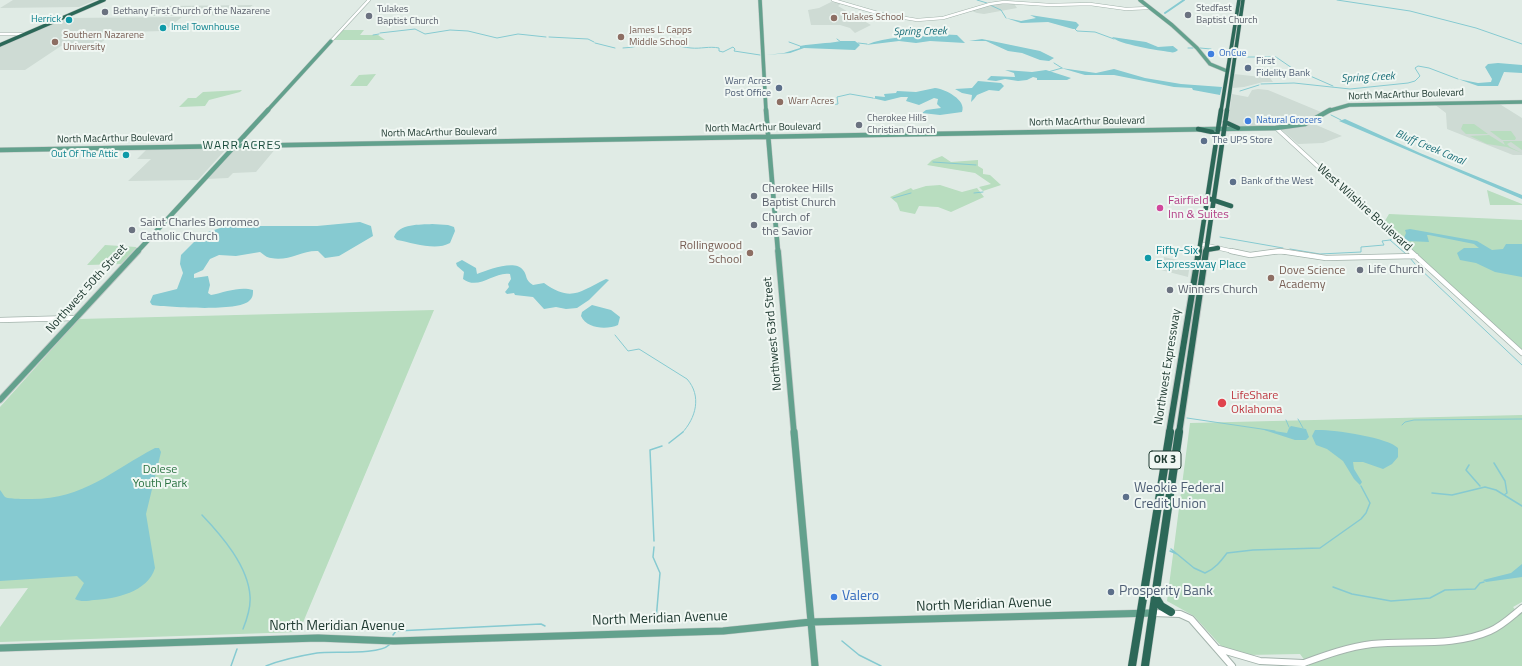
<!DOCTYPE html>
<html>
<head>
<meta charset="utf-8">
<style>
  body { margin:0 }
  canvas { display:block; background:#e0ebe5 }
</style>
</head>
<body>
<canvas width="1522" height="666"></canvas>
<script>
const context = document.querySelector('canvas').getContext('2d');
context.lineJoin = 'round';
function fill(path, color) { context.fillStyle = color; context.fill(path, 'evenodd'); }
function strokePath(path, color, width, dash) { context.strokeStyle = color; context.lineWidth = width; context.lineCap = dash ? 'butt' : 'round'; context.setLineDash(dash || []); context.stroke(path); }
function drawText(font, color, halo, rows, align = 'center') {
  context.font = font + ' "Titillium Web",sans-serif'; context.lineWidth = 4; context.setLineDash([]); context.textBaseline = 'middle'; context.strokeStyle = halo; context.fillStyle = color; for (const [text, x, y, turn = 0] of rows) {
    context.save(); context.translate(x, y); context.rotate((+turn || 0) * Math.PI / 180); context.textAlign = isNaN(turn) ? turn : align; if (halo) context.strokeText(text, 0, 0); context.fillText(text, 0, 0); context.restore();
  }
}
fill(new Path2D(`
  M13,0H96L79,7L0,8Z
  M831,2L842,3L838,6L871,25L855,33L850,28L840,25H811L808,10L819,8Z
  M1013,2L1017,8L984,14L977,13L969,10L988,5Z
  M253,5L239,15L152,16L168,6Z
  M182,17L164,31L126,32L116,38L106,39L89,51H70L78,46H61L25,70H0V46L64,18Z
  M1234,74L1270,78L1273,82H1263L1244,87L1233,88Z
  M1258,89L1268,90L1321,112L1305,122L1282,126H1236L1228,123L1232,94L1248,97L1252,90Z
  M1498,103L1522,118V155H1513L1447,129L1446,113L1434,104Z
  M1314,124L1342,136L1323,143L1298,144L1281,129Z
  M277,147L256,172L233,173L228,178L206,179L235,149Z
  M227,148L198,180L128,181L151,159H137L146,150Z
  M1164,257L1190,263L1188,277L1161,270Z`), '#cedbd4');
fill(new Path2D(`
  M343,30H364L360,35H378L385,40H333Z
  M376,74L367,86H350L359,75Z
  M242,90L240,92L209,100L205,106L179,107L188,98H196L203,92Z
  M1463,124H1474L1488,134H1466L1461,129Z
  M1490,131H1511L1516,138L1515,140H1502Z
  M1489,135L1505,145L1503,141H1522V150L1511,142L1507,144L1510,147L1522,153L1507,147L1487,144L1470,136Z
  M942,156L951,162L978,160V166L983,169V174L990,175L1001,185L983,191L979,187L991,184L975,173L927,165L932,160Z
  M940,185L962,192L977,188L984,197L951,212L938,207L919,206L915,214L900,211L897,203L890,197L911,188L913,190L926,186Z
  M1487,190L1522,204V205H1490Z
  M1389,214L1522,220V350L1383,224Z
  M105,245L136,247V248L121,264L87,265Z
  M434,310L299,632L0,642V627L28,588L0,589V407L79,319Z
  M1522,415V602L1513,607L1518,613L1522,611V666H1309L1300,654L1247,655L1222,647L1194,616L1167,601L1190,423Z`), '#b8ddbf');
fill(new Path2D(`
  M1030,15L1076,22L1079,25L1076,29H1073L1048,22L1021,23L1006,18L1021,21L1036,18Z
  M935,34L957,35L965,43L930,41L916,43L899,41L866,45C887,36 911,37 935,36Z
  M1112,37L1146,42L1158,47L1173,46L1178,50C1176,52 1173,53 1170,52C1161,51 1117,44 1112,37Z
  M982,39L1040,51L1054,58L1049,61L1040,60L1022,53L1008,51L986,41H969Z
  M841,41H855L860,45L855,50L804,48L790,53L766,55L784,53L800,48V46C816,43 825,44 841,41Z
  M1498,63L1522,65V73L1504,72L1498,86H1478L1458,79L1478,83L1491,82L1492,79L1485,67L1488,64Z
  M1061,68L1096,73L1114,69L1145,78L1181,84L1222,87L1220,95L1193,90L1192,88L1174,87L1114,75H1085Z
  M1005,70L1032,72L1046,70L1071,78L1067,80H1037V78L1033,77L1027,80L1018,81L1005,79L996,81L987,80L991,76L1015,77L1014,73Z
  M978,81L1001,83L1004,86L999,91L989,90L977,95L974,99L971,102L972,95L962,93L955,89L972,88Z
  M935,88C945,89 967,100 962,112L940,115L922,113L926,110L941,108L937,104L938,99L934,98L919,105L906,101L908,97H901L885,101L872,98H875V96L885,97L884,94L896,93L897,91L916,92Z
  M1345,119L1420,153L1522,195V199L1339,121Z
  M360,222L371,226L373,236L339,256L325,258L318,251C302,250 288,262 271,258C267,258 263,254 260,252L236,256L219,255L210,259L203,270L194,274V278L208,276L210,285L208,293L211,295C225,292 240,286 253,290C253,294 253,298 249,301C238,312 168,307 152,305L150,302L153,295L177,289L183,273L180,264L181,255L202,234L226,226H317Z
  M432,224L448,225L454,227L455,231L450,243C436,251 413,243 397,240L394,237C399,223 420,225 432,224Z
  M1410,229L1477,241L1492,250L1503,249L1506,244H1522V277L1495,272L1476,263L1460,260L1457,253L1464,248H1479L1474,244L1429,235H1427L1429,242L1407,241L1404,238L1406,233L1405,230Z
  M462,260L476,268L477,274C488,270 515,259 523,270C528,276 524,279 533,285L544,283C572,303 580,291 606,279L609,280L589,300L577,308L566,309L556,307L544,309L533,297L515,295L514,293L507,294L505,292L509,287L508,284L511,279L510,274C494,271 479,291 463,279L464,272L457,266L456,263Z
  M592,305L611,310L620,317L618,325C607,330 587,329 581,316L582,312Z
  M1291,426L1306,429L1309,437L1306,440H1295L1261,429L1287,433L1289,428Z
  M1315,430C1330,429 1388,437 1398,448V457L1392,464L1383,469L1363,462H1353L1354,469L1362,482L1360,485L1354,479L1343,461L1327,449L1316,445L1312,436Z
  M155,448H159L161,452L146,514L155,568C148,592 115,599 94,600C88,601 80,602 75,599L84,583L77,576L0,581V490C2,492 3,495 5,497C8,499 25,499 29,499C83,500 111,471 155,448Z
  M1522,564V577L1486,582L1483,580L1511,573Z`), '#86cad1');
strokePath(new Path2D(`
  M977,0L987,3
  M1337,0L1410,11L1476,28L1522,44
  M990,5L1001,10L1006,18
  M1075,29L1077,31L1095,32L1114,39
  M380,33L415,29L425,34L450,30L468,31L497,38L518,34L546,37
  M373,35L379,34
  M549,37L588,39L594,42
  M837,39L841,42
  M789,42L800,46
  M595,43L615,48
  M858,43L867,44
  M623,48C634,48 643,44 654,43C667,42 679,47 691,48C701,49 709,46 719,48V51L723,52L733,47L735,49L734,51L760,55
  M1188,48H1193
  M1200,48L1211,49
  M1238,57H1276L1292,68L1333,86
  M1054,63L1062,68
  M1048,72L1062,68
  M1261,84L1294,83L1350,89L1408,83L1415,81L1420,76L1415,68L1418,66L1429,68L1458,79
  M1240,91L1259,85
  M829,105L838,104L837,97L850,94L873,98
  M1331,115L1341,120
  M933,162L976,165
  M974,193L983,192
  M893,198L911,193
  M1372,212L1380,219
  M1383,223L1399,237
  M1220,237L1283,248
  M1401,238L1406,239
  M1394,239L1390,240L1406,254
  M1290,249L1320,254L1361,252V247L1384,245L1382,241L1390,240
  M1410,258L1415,264
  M1418,267L1522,365
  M615,335L628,351L639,349L687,379C702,396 696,418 682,433
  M1187,418L1275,431
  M1298,419L1303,428
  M1286,420L1289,427
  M1402,425L1405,422L1414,420L1522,419`), '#86cad1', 1);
strokePath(new Path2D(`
  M669,443L683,432
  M1494,463L1505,481L1507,493L1504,495
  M1469,465L1466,470L1480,486
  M1432,493L1452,495L1485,487L1496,490L1522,506
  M202,515C222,536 248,566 250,596C251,607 247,619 243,629
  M654,541L650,450L662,446
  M654,547L653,557L660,573L656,620
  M1171,549L1194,568L1205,573C1215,569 1221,561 1227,553L1253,550L1320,548L1361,519L1366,513L1370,503L1361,486
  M1170,551L1177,554
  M1333,587L1352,594L1391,601L1430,598L1445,590L1475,589L1480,583L1484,582
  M393,635L396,631L541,624L545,626
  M842,641L859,655L881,666
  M231,666L237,649
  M266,666C283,659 299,656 317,653C332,651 379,655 389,645`), '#86cad1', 1.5);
strokePath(new Path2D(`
  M1165,13L1184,0`), '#86cad1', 2);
const minorFar3 = new Path2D(`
  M833,0L881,14L917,20L943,18L990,4L1004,2L1050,5L1090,4L1126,9L1149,8
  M0,34H25
  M331,41L369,0`);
const minorFar2 = new Path2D(`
  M1276,128L1411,252
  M1200,244L1236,252
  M1276,252H1286`);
const minorFar1 = new Path2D(`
  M1231,251L1250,255L1280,251L1326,258L1416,256
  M1410,251L1522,353
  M0,320L75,318`);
const minor = new Path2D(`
  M1153,613L1180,614L1191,619L1232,666
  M1219,649L1260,661L1303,663
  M1301,666L1304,663C1326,655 1348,647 1372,644C1410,640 1454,647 1490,631C1502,626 1512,616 1522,608`);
const majorFar3 = new Path2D(`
  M760,0L766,111
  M1140,0L1172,25L1197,48L1210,64L1227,71
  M267,111L331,41
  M1328,111L1349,105L1522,102`);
const majorFar2 = new Path2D(`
  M766,110L778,252
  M0,150L1276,128L1305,124L1330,110
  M137,252L268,110`);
const majorFar1 = new Path2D(`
  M778,251L794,433
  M0,400L138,251`);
const major = new Path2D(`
  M794,432L815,666
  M0,648L318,638L394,641L723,631L811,622L1153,613`);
const highwayFar3 = new Path2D(`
  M0,45L104,0
  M1221,111L1239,0
  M1227,111L1243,0`);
const highwayFar2 = new Path2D(`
  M1225,122L1238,128
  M1198,129L1212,132L1217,137
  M1210,199L1231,206
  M1206,250L1218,248
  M1199,252L1221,110
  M1206,252L1227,110`);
const highwayFar1 = new Path2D(`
  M1169,433L1199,251
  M1179,433L1206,251`);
const highway = new Path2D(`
  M1155,596L1161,606L1171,612
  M1132,666L1170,432
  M1145,666L1179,432`);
strokePath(minorFar3, '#a3b3ac', 3.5);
strokePath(minorFar2, '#a3b3ac', 4.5);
strokePath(minorFar1, '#a3b3ac', 6);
strokePath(minor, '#a3b3ac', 8);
strokePath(majorFar3, '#c1c8c6', 4.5);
strokePath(majorFar2, '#c1c8c6', 5.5);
strokePath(majorFar1, '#c1c8c6', 7);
strokePath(major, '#c1c8c6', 8);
strokePath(highwayFar3, '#c1c8c6', 4.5);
strokePath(highwayFar2, '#c1c8c6', 5.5);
strokePath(highwayFar1, '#c1c8c6', 8);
strokePath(highway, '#c1c8c6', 9);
strokePath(minorFar3, '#fff', 2.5);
strokePath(minorFar2, '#fff', 3.5);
strokePath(minorFar1, '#fff', 4.5);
strokePath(minor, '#fff', 6);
strokePath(majorFar3, '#63a18d', 3.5);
strokePath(majorFar2, '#63a18d', 4.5);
strokePath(majorFar1, '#63a18d', 5.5);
strokePath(major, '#63a18d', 7);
strokePath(highwayFar3, '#2c6858', 3.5);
strokePath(highwayFar2, '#2c6858', 4.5);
strokePath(highwayFar1, '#2c6858', 6);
strokePath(highway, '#2c6858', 8);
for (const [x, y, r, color] of [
  [105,12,4,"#6b7280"],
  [1188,15,4,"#6b7280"],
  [369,16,4,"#6b7280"],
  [834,18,4,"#8d6e63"],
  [69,20,4,"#0f9aa8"],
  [163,28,4,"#0f9aa8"],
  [621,37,4,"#8d6e63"],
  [55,42,4,"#8d6e63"],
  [1211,54,4,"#3f7fe0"],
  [1248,68,4,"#5c6f8a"],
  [779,88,4,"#5c6f8a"],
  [780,102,4,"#8d6e63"],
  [1248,121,4,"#3f7fe0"],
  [859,125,4,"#6b7280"],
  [1204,141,4,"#5c6f8a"],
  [126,155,4,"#0f9aa8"],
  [1233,182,4,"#5c6f8a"],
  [754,196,4,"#6b7280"],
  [1160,208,4,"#d1479c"],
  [754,225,4,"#6b7280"],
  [132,230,4,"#6b7280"],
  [750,253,4,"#8d6e63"],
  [1148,258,4,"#0f9aa8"],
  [1360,270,4,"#6b7280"],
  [1271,278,4,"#8d6e63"],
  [1170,290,4,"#6b7280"],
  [1222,403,5,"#e0444e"],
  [1126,497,4,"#5c6f8a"],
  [1111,592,4,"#5c6f8a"],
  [834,597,4,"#3f7fe0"]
]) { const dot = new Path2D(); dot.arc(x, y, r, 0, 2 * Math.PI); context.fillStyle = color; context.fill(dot); strokePath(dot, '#f0f7f3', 1.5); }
drawText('10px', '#5b616d', '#f0f7f3', [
  ["Stedfast",1196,9],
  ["Baptist Church",1196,21],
  ["Tulakes",377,10],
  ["Baptist Church",377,22],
  ["Bethany First Church of the Nazarene",113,12],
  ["Cherokee Hills",867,119],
  ["Christian Church",867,131]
], 'left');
drawText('10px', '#785e54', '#f0f7f3', [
  ["Tulakes School",842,18],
  ["James L. Capps",629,31],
  ["Middle School",629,43],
  ["Southern Nazarene",63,36],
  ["University",63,48],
  ["Warr Acres",788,102]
], 'left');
drawText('10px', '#0d838f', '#f0f7f3', [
  ["Herrick",61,20],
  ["Imel Townhouse",171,28,"left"],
  ["Out Of The Attic",118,155]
], 'right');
drawText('10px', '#366cbe', '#f0f7f3', [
  ["OnCue",1219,54],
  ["Natural Grocers",1256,121]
], 'left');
drawText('10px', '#4e5e75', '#f0f7f3', [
  ["First",1256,62],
  ["Fidelity Bank",1256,74],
  ["Warr Acres",771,82,"right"],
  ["Post Office",771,94,"right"],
  ["The UPS Store",1212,141],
  ["Bank of the West",1241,182]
], 'left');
drawText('10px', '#203b32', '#f0f7f3', [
  ["North MacArthur Boulevard",1406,95,-2],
  ["North MacArthur Boulevard",1087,122,-1],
  ["North MacArthur Boulevard",763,128,-1],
  ["North MacArthur Boulevard",439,133,-1],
  ["North MacArthur Boulevard",115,139,-1]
]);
drawText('italic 11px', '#1a6e78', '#f0f7f3', [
  ["Spring Creek",920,32,-1],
  ["Spring Creek",1368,78,-3],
  ["Bluff Creek Canal",1430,148,23]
]);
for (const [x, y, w] of [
  [1165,460,32]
]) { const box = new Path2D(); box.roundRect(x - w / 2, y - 9, w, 18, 3); context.fillStyle = '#f0f7f3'; context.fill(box); strokePath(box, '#203b32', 1); }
drawText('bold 11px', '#203b32', null, [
  ["OK 3",1165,460]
]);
context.letterSpacing = '1px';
drawText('12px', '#1c4d3e', '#f0f7f3', [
  ["WARR ACRES",242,146]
]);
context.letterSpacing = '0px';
drawText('12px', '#5b616d', '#f0f7f3', [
  ["Cherokee Hills",762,189],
  ["Baptist Church",762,203],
  ["Church of",762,218],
  ["the Savior",762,232],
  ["Saint Charles Borromeo",140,223],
  ["Catholic Church",140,237],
  ["Life Church",1368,270],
  ["Winners Church",1178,290]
], 'left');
drawText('12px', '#b23c85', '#f0f7f3', [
  ["Fairfield",1168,201],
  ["Inn & Suites",1168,215]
], 'left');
drawText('12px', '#203b32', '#f0f7f3', [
  ["West Wilshire Boulevard",1364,208,42],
  ["Northwest 50th Street",87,289,-48],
  ["Northwest 63rd Street",773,334,-95],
  ["Northwest Expressway",1168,367,-81]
]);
drawText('12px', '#785e54', '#f0f7f3', [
  ["Rollingwood",742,246],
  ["School",742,260],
  ["Dove Science",1279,271,"left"],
  ["Academy",1279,285,"left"]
], 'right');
drawText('12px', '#0d838f', '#f0f7f3', [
  ["Fifty-Six",1156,251],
  ["Expressway Place",1156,265]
], 'left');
drawText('12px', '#be3a42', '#f0f7f3', [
  ["LifeShare",1231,396],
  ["Oklahoma",1231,410]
], 'left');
drawText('12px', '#2a7241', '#f0f7f3', [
  ["Dolese",160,470],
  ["Youth Park",160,484]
]);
drawText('14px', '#4e5e75', '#f0f7f3', [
  ["Weokie Federal",1134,489],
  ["Credit Union",1134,505],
  ["Prosperity Bank",1119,592]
], 'left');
drawText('14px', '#366cbe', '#f0f7f3', [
  ["Valero",842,597]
], 'left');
drawText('14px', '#203b32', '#f0f7f3', [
  ["North Meridian Avenue",984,605,-2],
  ["North Meridian Avenue",660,619,-2],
  ["North Meridian Avenue",337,627]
]);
</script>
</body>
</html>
